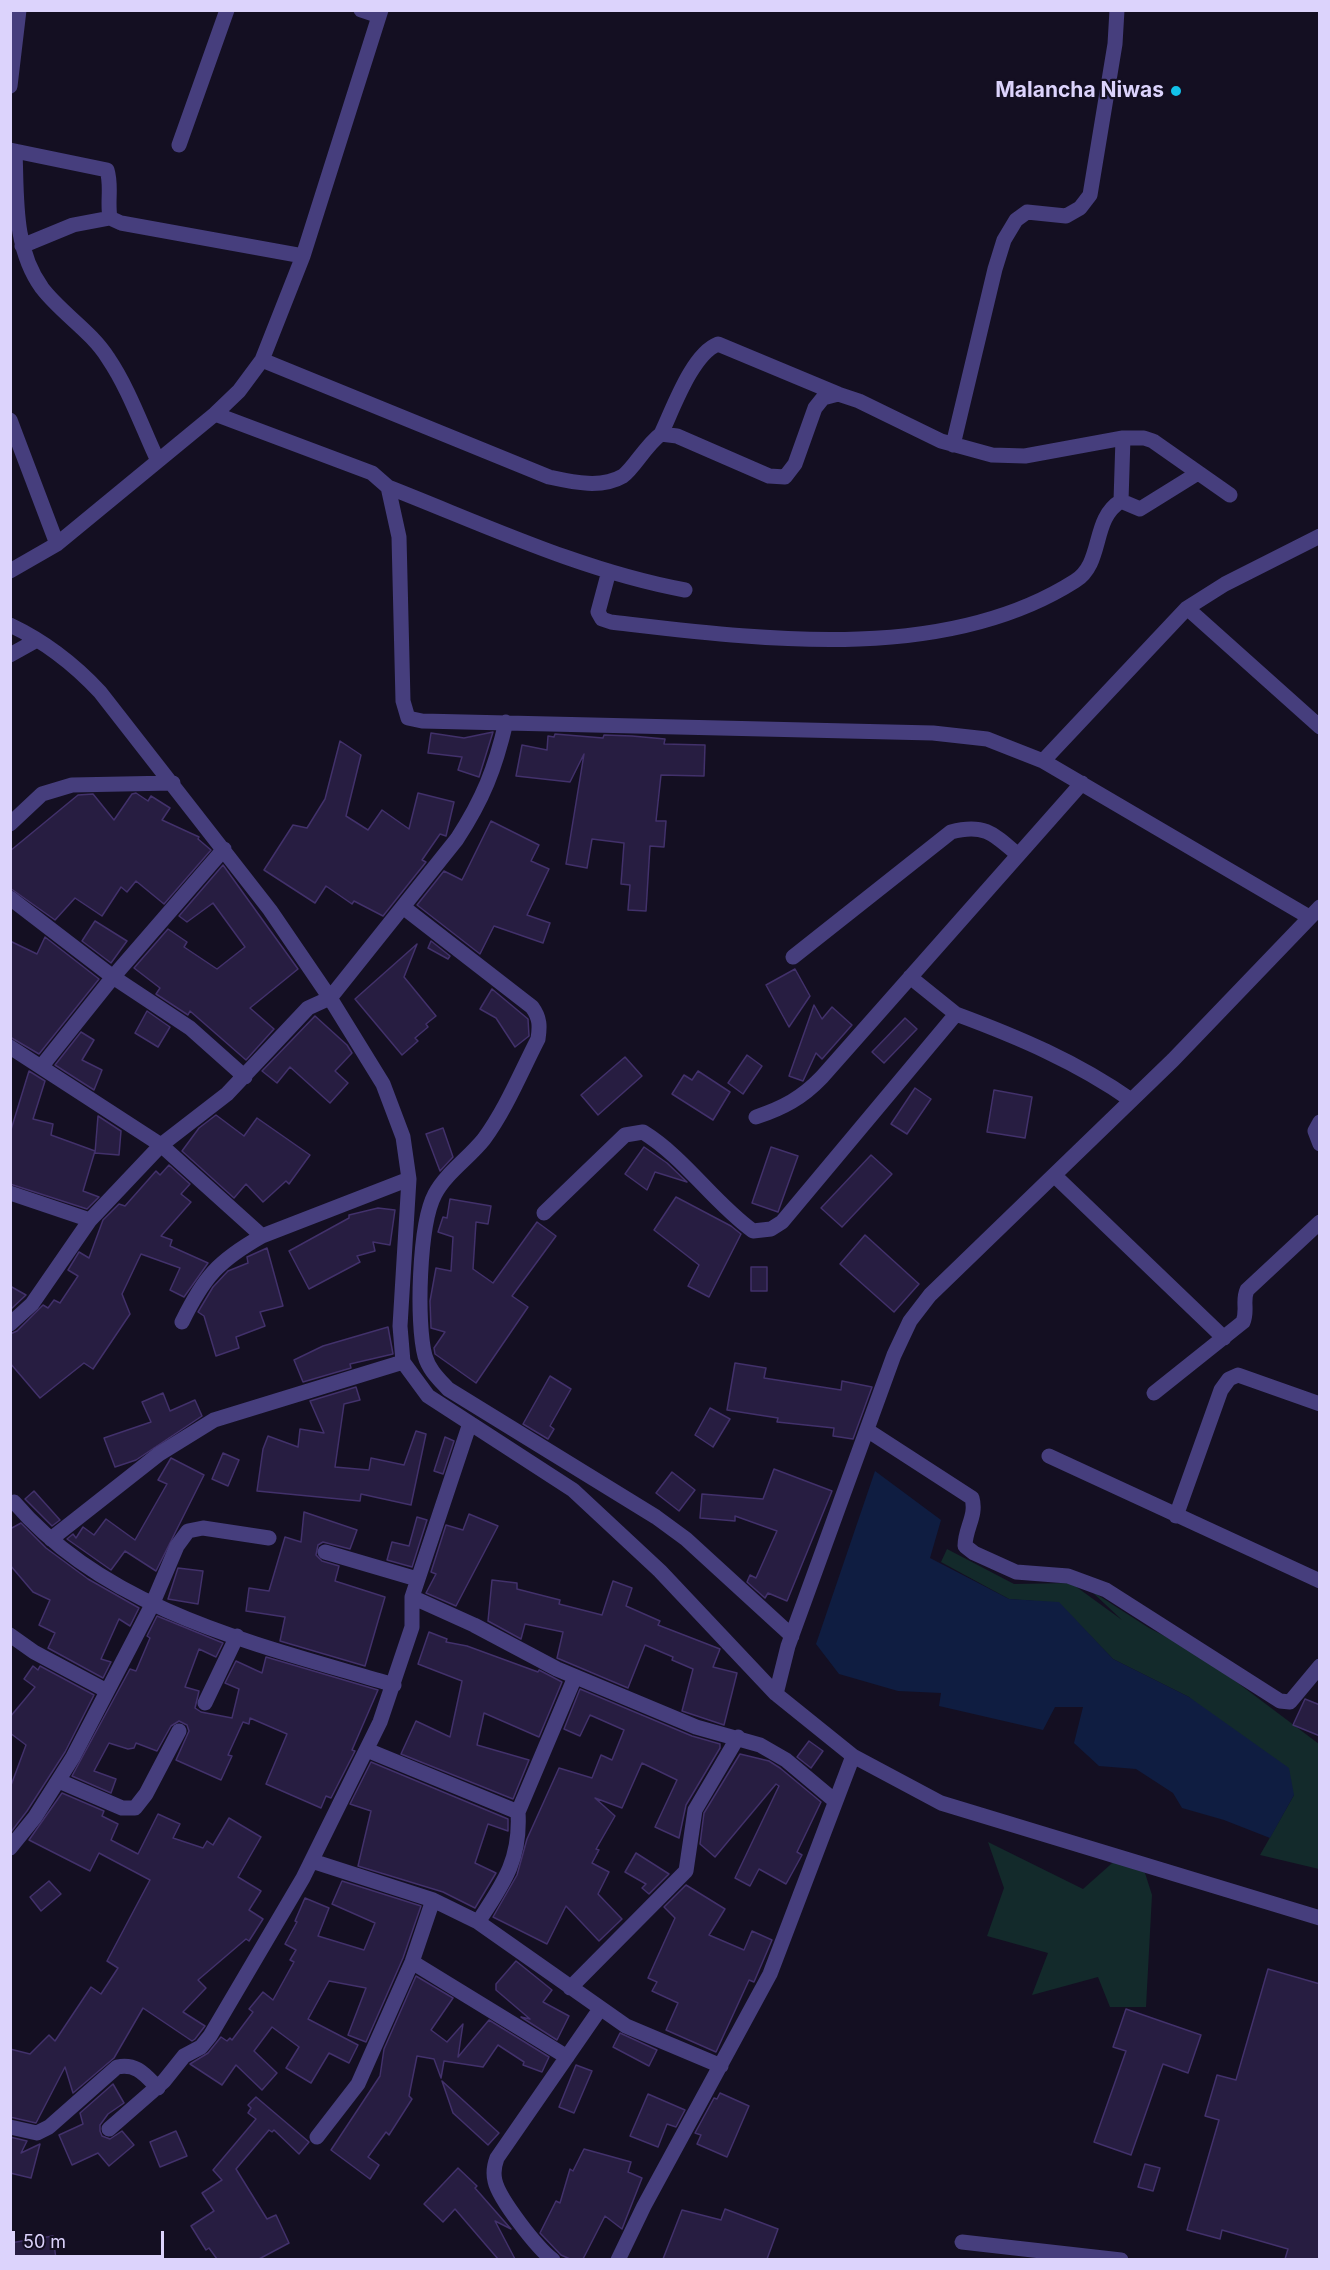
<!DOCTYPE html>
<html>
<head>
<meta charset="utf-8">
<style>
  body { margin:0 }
  #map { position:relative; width:1330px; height:2270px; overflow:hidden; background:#140f22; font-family:Inter,sans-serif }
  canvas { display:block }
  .frame { position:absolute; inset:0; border:12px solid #dcd3fc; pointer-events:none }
  .scale { position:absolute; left:12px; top:2231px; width:152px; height:27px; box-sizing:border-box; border:3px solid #dcd3fc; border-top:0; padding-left:8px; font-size:18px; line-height:21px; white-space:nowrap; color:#dcd3fc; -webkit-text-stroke:4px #140f22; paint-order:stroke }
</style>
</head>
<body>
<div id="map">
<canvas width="1330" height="2270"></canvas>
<div class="frame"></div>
<div class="scale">50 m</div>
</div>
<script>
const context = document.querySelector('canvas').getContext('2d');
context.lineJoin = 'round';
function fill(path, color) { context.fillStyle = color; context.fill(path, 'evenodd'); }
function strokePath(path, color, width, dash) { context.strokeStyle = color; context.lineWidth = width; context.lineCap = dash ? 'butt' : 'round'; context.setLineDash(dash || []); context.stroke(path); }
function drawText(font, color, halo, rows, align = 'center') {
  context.font = font + ' Inter,sans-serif'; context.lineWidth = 4.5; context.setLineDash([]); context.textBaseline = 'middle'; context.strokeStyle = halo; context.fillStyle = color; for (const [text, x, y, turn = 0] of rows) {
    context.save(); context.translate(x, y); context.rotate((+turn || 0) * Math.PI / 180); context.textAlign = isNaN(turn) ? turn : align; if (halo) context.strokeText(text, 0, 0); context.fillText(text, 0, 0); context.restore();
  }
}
fill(new Path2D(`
  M947,1549L1014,1584L1071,1583L1122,1620L1090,1590L1149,1628L1198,1653L1319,1744V1869L1260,1855L1294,1795L1189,1697L1113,1659L1059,1603L1009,1599L941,1562Z
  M988,1842L1083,1889L1119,1857L1145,1873L1152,1895L1146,2007H1110L1098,1977L1032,1995L1048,1953L987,1936L1004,1888Z`), '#132a2b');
fill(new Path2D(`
  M875,1471L941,1520L930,1558L1009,1599L1059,1602L1113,1659L1189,1697L1289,1768L1294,1795L1270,1838L1224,1820L1182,1808L1173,1793L1136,1769L1099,1766L1074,1743L1083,1707H1055L1043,1730L939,1706L941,1693L898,1691L839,1674L816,1644Z`), '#0f1d41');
const building = new Path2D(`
  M493,732L479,777L458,770L462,757L428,753L431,733L464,738Z
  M555,734L603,738L604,735L632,736L665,739L664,744L705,745L704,776L661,775L656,821H666L664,847L650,846L646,911L628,910L630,885L621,884L624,843L592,839L587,868L566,864L584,754L570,782L516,776L522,745L547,750L548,736L554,737Z
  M340,741L361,755L346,816L368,830L382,810L409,829L418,793L454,802L446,836L440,834L422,860L426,862L383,916L354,901L352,904L326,886L315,903L264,870L293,825L307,828L325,799Z
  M136,793L148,801L151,796L170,808L162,820L199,837L198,839L211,850L164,904L136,881L127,892L121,887L102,916L75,898L55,920L10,888V851L78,795L93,794L114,820L132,794Z
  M491,821L539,845L531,861L549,869L527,915L550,923L543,943L494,926L480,954L417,905L444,871L462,880Z
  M223,865L298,969L250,1008L274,1029L246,1060L190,1011L188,1015L156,994L160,988L134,968L168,929L187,942L184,947L217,969L245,947L213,903L187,922L179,916Z
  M95,921L127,941L111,963L82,941Z
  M45,937L99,979L39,1054L10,1037V941L37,954Z
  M431,941L450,956L448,959L428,948Z
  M417,944L404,977L436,1016L426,1024L428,1027L415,1038L418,1041L402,1055L355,999Z
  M795,969L810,996L789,1027L766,985Z
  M492,989L528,1019L529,1036L515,1047L496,1018L480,1009Z
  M814,1005L822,1019L832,1007L852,1025L822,1059L816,1053L803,1081L789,1076Z
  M147,1011L170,1027L158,1047L135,1033Z
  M315,1016L347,1045L352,1053L335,1071L348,1083L330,1103L290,1067L277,1083L262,1071Z
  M905,1018L917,1029L884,1063L872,1052Z
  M81,1032L94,1040L82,1060L102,1070L94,1090L55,1065Z
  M747,1055L762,1066L743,1094L728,1083Z
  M625,1057L642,1076L598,1115L581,1095Z
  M29,1071L45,1081L33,1119L53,1124L51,1135L95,1151L83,1191L99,1197L87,1209L10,1184V1133Z
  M698,1071L730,1092L713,1120L672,1094L684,1075L692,1080Z
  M915,1088L931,1099L907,1134L891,1124Z
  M994,1090L1032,1097L1025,1138L987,1132Z
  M216,1115L244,1136L257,1118L310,1155L289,1184L286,1181L263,1202L246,1184L234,1198L182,1151L199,1128Z
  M98,1116L121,1131L119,1155L95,1153Z
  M443,1128L453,1157L440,1171L426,1134Z
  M644,1147L667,1163L687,1182L655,1172L647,1190L625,1174Z
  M771,1147L798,1156L778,1212L752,1203Z
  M871,1155L892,1174L842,1227L821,1208Z
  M169,1165L190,1184L181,1194L191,1202L161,1236L172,1240L170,1246L208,1263L184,1297L170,1290L180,1268L141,1254L122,1294L130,1314L93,1369L84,1363L40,1398L10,1363V1334L17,1331L43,1305L48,1308L54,1300L60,1303L78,1276L68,1270L79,1252L89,1258L103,1220L119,1204L125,1206L156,1171L160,1175Z
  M676,1197L731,1226L741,1234L709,1297L688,1286L699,1265L654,1230Z
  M450,1199L491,1206L488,1224L476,1222L473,1269L493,1283L537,1222L556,1236L512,1296L528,1307L476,1383L435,1354L434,1348L445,1332L431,1328L430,1301L436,1268L451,1271L453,1237L438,1232L443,1217L447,1218Z
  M378,1208L395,1210L390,1245L373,1242L375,1251L357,1256L360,1262L309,1289L289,1251L349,1218V1215Z
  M865,1235L919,1284L894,1312L840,1264Z
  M267,1248L283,1306L260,1312L265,1326L236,1337L239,1348L216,1356L204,1316L198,1312L213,1287L228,1271L248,1263L247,1257Z
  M751,1267H767V1291H751Z
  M10,1286L26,1295L10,1310Z
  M388,1327L393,1354L350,1364L351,1368L303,1382L294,1360L323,1346Z
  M735,1363L766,1368L764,1378L841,1390L842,1381L872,1387L853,1439L833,1436L834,1428L777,1422L778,1418L727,1410Z
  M550,1376L571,1389L550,1426L554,1429L548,1439L523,1424Z
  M356,1387L360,1400L344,1404L335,1467L369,1470L371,1458L404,1465L416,1431L426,1434L411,1505L361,1494L360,1501L257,1491L263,1449L268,1436L298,1447L300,1429L324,1433L310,1401Z
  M163,1393L170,1411L195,1400L202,1416L136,1460L115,1467L104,1438L151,1422L142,1402Z
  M710,1408L730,1419L713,1447L695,1435Z
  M445,1437L454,1441L443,1474L434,1471Z
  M223,1453L239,1460L228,1486L212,1479Z
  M171,1458L204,1475L156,1571L125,1551L111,1570L67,1539L73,1534L76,1538L83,1527L94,1535L106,1519L135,1540L167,1484L158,1480Z
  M774,1469L832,1491L787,1601L768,1593L765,1598L747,1582L750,1575L756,1578L777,1531L735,1516V1521L700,1518L702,1494L763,1499Z
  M672,1472L695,1490L679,1511L656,1493Z
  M34,1491L60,1520L52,1526L25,1499Z
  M304,1512L357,1530L350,1549L323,1542L318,1545L316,1555L322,1561L339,1566L335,1581L385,1597L365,1666L280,1641L285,1617L246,1611L249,1588L269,1591L285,1537L301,1542Z
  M469,1514L498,1526L456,1606L426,1593L436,1574L431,1572L446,1525L463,1530Z
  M417,1517L427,1520L412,1567L387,1560L392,1542L409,1546Z
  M21,1523L46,1548L88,1579L139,1608L130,1626L119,1619L101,1659L111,1662L103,1678L48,1648L55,1633L39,1625L50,1600L33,1592L10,1565V1529Z
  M178,1568L203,1571L198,1604L168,1599Z
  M492,1580L517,1583V1589L560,1600L559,1604L602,1615L613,1581L632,1588L626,1606L660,1621L658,1625L720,1649L713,1667L737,1673L724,1725L682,1711L693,1669L672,1660L673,1657L645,1645L628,1688L557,1658L563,1632L525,1624L521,1639L488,1621Z
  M157,1616L223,1643L216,1657L199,1649L185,1687L199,1691L195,1708L201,1712L232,1718L239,1689L225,1683L236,1661L262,1673L266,1657L378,1690L352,1750L355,1751L331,1798L326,1796L321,1808L266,1784L287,1734L250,1718L249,1724L243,1722L228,1755L232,1756L221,1780L176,1760L189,1731L187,1725L179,1721L171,1726L157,1751L136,1743L134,1748L128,1749L109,1743L94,1771L116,1779L111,1793L72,1776L130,1669L136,1671L150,1638L147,1636Z
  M429,1632L447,1639L446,1642L467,1646L538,1672L539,1670L562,1682L539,1737L484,1713L477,1745L529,1760L513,1799L401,1754L416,1721L450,1737L462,1681L418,1664Z
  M33,1666L38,1670L40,1666L94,1695L65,1752L27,1811L11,1832L10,1788L26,1745L10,1733V1717L35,1687L24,1679Z
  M580,1689L692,1736L720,1744V1748L686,1805L679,1838L655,1827L677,1780L642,1763L622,1808L595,1798L615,1816L596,1849L599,1850L592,1863L609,1872L598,1894L622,1919L599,1941L566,1906L547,1944L493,1917L517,1875L527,1839L559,1768L592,1778L601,1755L612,1760L624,1730L590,1715L580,1736L564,1729Z
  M1305,1699L1320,1705V1736L1293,1725Z
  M809,1741L823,1751L811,1768L797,1757Z
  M740,1754L769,1761L780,1768L821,1802L797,1852L802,1855L786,1884L759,1869L750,1886L735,1878L779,1786L776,1784L715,1857L700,1844L704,1813Z
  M371,1762L508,1819V1831L488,1824L475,1863L496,1873L475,1908L443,1892L358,1866L371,1811L350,1804Z
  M62,1793L104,1811L102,1816L118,1824L111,1840L138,1854L158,1814L180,1824L173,1838L203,1848L207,1841L213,1845L229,1818L261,1837L238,1877L261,1891L249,1910L263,1919L249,1941L246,1939L198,1980L206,1988L183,2012L205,2026L195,2039L192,2041L143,2008L114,2058L73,2093L65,2067L36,2123L10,2117V2049L30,2054L49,2035L55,2041L91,1987L101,1994L118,1968L107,1961L150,1880L99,1853L90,1871L29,1840Z
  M636,1853L669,1874L649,1894L642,1888L646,1884L625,1872Z
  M49,1881L61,1894L41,1911L30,1897Z
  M342,1881L421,1906L403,1958L366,2042L348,2035L366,1988L329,1981L308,2019L358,2045L349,2063L329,2053L311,2083L286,2068L299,2047L272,2027L254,2051L277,2073L262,2090L236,2065L222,2085L190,2064L208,2053L221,2037L227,2041L230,2038L232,2040L253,2012L249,2009L263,1992L273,2000L294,1962L290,1960L296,1950L285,1944L297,1922L295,1921L305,1898L329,1908L318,1936L364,1950L375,1923L332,1904Z
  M686,1885L725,1909L709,1935L744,1950L752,1931L772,1940L754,1982L749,1980L716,2052L666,2030L678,2003L652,1991L657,1982L648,1978L675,1918L664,1907Z
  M516,1961L552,1990L543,2002L569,2016L557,2040L521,2017L530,2019L496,1990V1984Z
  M1268,1969L1320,1984V2259H1285L1288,2249L1222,2230L1220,2239L1187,2230L1219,2120L1205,2116L1217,2075L1236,2080Z
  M416,1976L453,1998L431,2030L447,2042L463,2024L458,2057L489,2020L549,2057L542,2072L523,2065L524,2062L498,2045L483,2067L444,2061L441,2078L434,2059L417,2056L409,2096L412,2099L389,2135L386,2132L368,2157L379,2165L370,2179L331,2150L380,2076L384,2049Z
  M1126,2009L1201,2035L1188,2073L1163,2064L1131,2155L1094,2142L1126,2051L1113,2047Z
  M620,2033L657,2050L649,2066L613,2047Z
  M576,2065L592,2071L574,2113L559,2107Z
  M442,2081L499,2133L488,2145L453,2113Z
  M113,2084L124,2103L108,2114L100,2125V2131L102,2136L110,2139L122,2131L134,2145L109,2166L98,2153L72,2165L59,2135L83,2124L80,2113Z
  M720,2093L749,2106L727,2157L697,2144L701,2135L695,2133L714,2098L717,2099Z
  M648,2094L685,2110L676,2127L667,2124L658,2147L630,2136Z
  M256,2097L309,2142L299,2154L274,2130L272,2132L269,2130L236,2169L267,2219L276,2215L289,2243L259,2259H217L209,2248L206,2250L191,2226L214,2211L202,2193L222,2180L213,2170L256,2119L248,2113L251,2108L248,2105Z
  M176,2131L187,2156L160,2167L150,2142Z
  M10,2137L27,2141L21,2153L40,2144L31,2178L10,2173Z
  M584,2149L631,2162L628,2172L642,2178L622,2229L605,2216L583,2259H570L561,2255L540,2233L556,2201L560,2203L570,2169L573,2171Z
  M1145,2164L1160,2168L1153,2191L1138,2187Z
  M458,2168L477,2186L475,2188L511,2229L495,2221L515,2259H498L455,2209L443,2222L424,2204Z
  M725,2209L778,2229L767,2259H663L682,2210L721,2220Z
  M53,2236L56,2259H10V2243Z`);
fill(building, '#271d41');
strokePath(building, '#42316b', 1.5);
strokePath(new Path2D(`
  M361,10L379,16
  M10,86L19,10
  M179,145L227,10
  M10,150L107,170C112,186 107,201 110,218L121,223L303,256
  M15,151C17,197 13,248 42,288C61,313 91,331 108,358C129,389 142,427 158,461
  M22,246L73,225L110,218
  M262,360L549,477C572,482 601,489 623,476C634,468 646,445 661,434L677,436L769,476L785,477L795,464L815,408L823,398L838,394L859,401L941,441L992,455L1025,456L1123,438H1144L1153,441L1230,495
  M215,414L372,473L388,487L399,537L403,701L408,718L422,721L933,733L987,739L1043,761L1309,917
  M10,420L57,544
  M661,434C673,409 692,354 718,344L838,394
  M953,445L995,269L1004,240L1016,220L1027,212L1066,216L1080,208L1090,195L1115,44L1117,10
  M388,487C485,525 582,571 685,590
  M1121,501L1123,438
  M10,571L57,544L215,414L239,391L262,360L303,256L381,10
  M609,571L598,612L602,619L611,622C758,639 943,665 1075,581C1104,563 1091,519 1121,501L1140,509L1198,473
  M1187,608L1320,727
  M10,625C46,642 74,664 100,692L270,910L330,998L383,1084L403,1137L409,1179L400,1326L403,1362L428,1396L573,1490L660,1571L776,1694L853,1756L941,1803L1320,1918
  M10,655L37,640
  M1043,761L1187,608L1225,584L1320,536
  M10,824L42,794L72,785L173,783
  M10,898L113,977L190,1028L245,1077
  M403,907L532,1007C540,1018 540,1026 538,1039C521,1072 506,1109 484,1139C469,1158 446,1173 435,1194C419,1224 416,1323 425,1356C429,1370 439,1379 448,1389L656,1517L686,1539L792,1636
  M793,957L951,832C984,823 994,834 1018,855
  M910,977L956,1014
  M10,1047L161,1145L262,1236
  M41,1067L113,977L224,849
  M756,1117C783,1108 802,1098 822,1077L1082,783
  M1320,1122L1315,1131L1320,1144
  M1054,1175L1224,1338
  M10,1193L90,1220
  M544,1213L625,1135L643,1132C685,1158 713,1202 753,1231L771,1229L782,1222L956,1014C1018,1037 1077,1062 1131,1100
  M182,1322C204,1277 218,1261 262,1236L409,1179
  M10,1324L32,1304L90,1220L161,1145L227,1094L308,1008L330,998L457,839C483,799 495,769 506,722
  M1154,1393L1243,1322C1248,1310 1242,1301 1247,1290L1320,1222
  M867,1430L972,1498C977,1516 965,1528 965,1546L974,1553L1016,1572L1068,1576L1106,1590L1280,1701L1290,1702L1320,1666
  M1049,1456L1320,1581
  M14,1502C108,1612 260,1645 394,1685
  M1176,1516L1221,1390L1229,1379L1238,1375L1320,1404
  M51,1539L159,1454L214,1420L403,1362
  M325,1552L417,1579
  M412,1597L474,1625L557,1669L696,1727L760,1745L786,1760L835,1801
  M10,1635L34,1652L107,1691
  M776,1694L788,1646L894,1355L910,1321L930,1295L1173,1060L1320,907
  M205,1703L237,1636
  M367,1750L518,1812
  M59,1781L122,1808H135L146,1794L179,1731
  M10,1848L35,1817L73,1757L152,1605L177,1546L188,1531L203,1528L269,1538
  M312,1861L433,1900L478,1922L626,2026L721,2066
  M478,1922C503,1884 521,1860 518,1812L575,1677
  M412,1962L567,2057
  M570,1988L686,1871L695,1810L738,1737
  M10,2127L37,2133L49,2127L117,2067C137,2063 145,2075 158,2088
  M109,2129L164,2081L184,2056L201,2047L210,2036L303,1878L380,1722L412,1627V1597L470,1423
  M317,2137L358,2084L412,1962L433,1900
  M962,2242L1121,2260
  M553,2260C537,2248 499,2199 495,2181C493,2173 494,2166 497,2158L600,2009
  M618,2260L644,2206L770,1974L853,1756`), '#463e7d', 15);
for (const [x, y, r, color] of [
  [1176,91,6,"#12c1e9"]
]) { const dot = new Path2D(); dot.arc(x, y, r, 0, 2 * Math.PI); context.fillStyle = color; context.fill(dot); strokePath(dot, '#140f22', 2); }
drawText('bold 21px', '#dcd3fc', '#140f22', [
  ["Malancha Niwas",1164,91]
], 'right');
</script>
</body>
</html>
